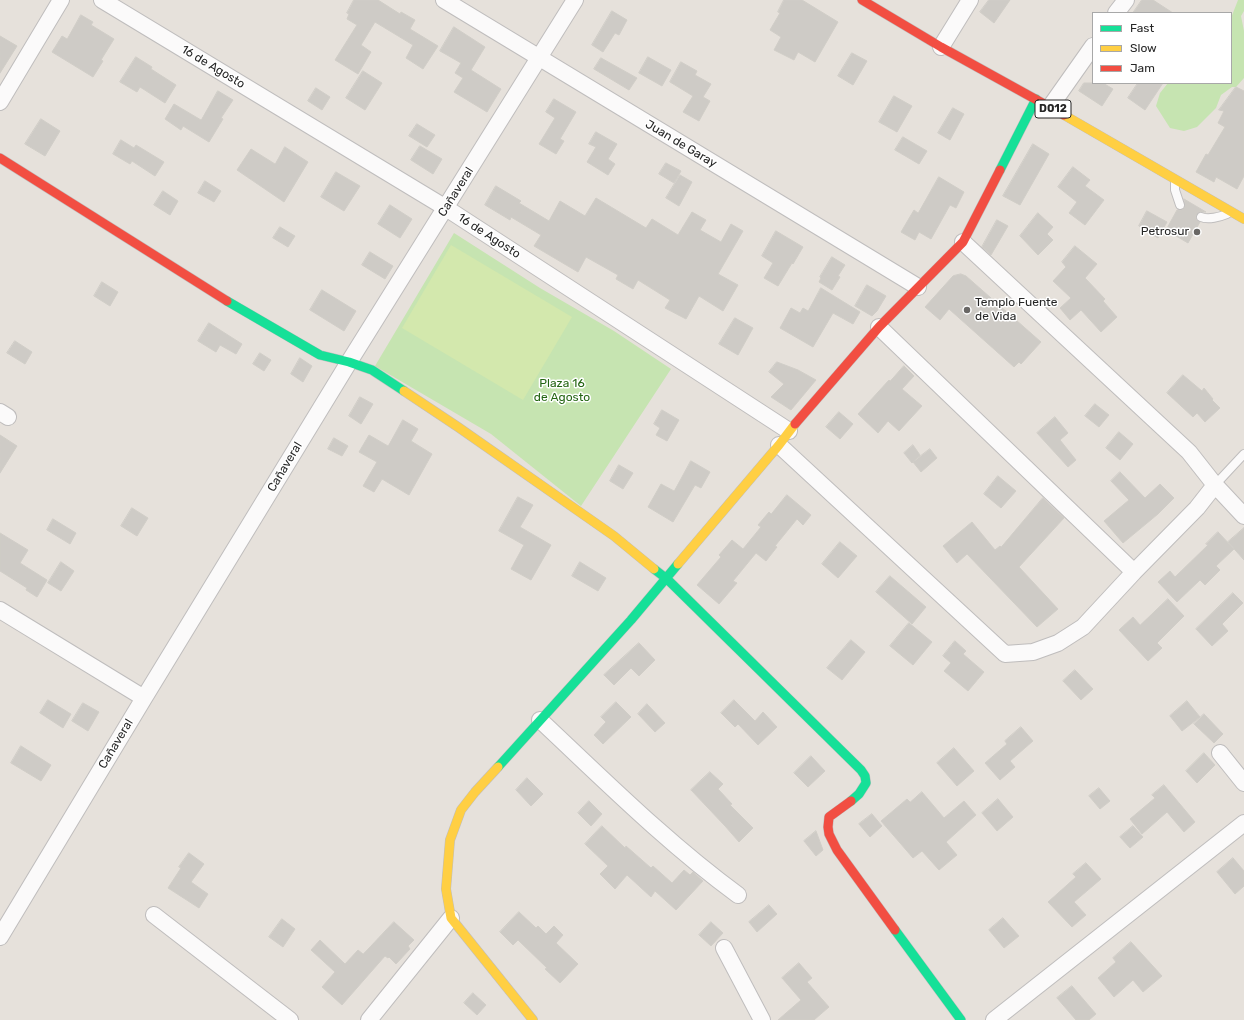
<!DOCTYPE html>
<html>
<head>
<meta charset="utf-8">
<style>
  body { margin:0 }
  #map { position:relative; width:1244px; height:1020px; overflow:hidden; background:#e6e1db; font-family:Rubik,sans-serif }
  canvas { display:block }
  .legend { position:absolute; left:1092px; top:12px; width:140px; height:72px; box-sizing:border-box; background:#fff; border:1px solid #a8a8a8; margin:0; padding:5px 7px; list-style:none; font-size:12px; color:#262626 }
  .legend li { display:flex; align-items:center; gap:8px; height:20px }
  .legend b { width:20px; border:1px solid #a8a8a8 }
</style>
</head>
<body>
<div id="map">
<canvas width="1244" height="1020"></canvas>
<ul class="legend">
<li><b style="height:5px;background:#16e098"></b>Fast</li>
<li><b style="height:5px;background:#ffcf43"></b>Slow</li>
<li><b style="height:5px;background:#f24e42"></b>Jam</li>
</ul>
</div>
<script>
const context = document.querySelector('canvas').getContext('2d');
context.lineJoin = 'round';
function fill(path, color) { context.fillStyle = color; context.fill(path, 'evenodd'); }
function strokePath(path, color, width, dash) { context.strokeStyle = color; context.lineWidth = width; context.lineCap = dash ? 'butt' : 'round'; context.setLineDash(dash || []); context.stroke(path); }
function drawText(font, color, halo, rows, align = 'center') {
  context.font = font + ' Rubik,sans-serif'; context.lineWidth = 3; context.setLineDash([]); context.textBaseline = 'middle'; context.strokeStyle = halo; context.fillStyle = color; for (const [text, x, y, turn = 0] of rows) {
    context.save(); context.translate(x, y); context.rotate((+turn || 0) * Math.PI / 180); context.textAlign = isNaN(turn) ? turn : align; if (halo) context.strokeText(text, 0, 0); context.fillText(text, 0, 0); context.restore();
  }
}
fill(new Path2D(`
  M1238,0H1244V11L1241,16L1244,31V78L1236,87H1232L1221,95L1216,108L1197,127L1184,131L1170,128L1156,106L1160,93L1168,83H1231V18Z
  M454,233L540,288L614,331L671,369L581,506L491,434L375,366Z`), '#c6e4b1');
fill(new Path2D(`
  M451,245L572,317L523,400L402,328Z`), '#d3e8ad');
const building = new Path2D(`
  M354,0H378L400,14L401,12L415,20L410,29L438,46L423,69L406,58L413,45L375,22L361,45L371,52L358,74L335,60L357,25L347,19L349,14L347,13Z
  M784,0H802L838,22L815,62L798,52L794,60L774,50L781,37L770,30L780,13L778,12Z
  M989,0H1010L994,23L980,12Z
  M1142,0H1153L1173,13H1133Z
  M612,11L627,20L619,35L615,33L603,52L592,45Z
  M81,15L93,22L91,25L114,39L101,60L103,61L93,77L52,52L62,36L67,39Z
  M454,27L485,47L471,70L501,89L487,112L454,92L463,78L455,73L461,63L440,51Z
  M0,36L17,46L0,73Z
  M852,53L867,61L853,85L838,76Z
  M136,57L152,67L151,69L176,85L165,103L140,87L137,92L120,82Z
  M648,57L671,70L662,86L639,73Z
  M601,58L637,78L629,90L594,69Z
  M681,62L697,71L695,75L711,84L703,97L710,101L699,121L683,112L693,96L670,82Z
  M363,71L382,83L365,110L346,98Z
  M1084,83H1103L1113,89L1102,106L1079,91Z
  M1138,83H1163L1145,110L1128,98Z
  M1236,87L1244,91V176L1237,189L1216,177L1214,182L1196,172L1206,154L1208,155L1225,127L1218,123L1224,111L1219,110Z
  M316,88L330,97L322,110L308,101Z
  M218,91L233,100L221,118L223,119L209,142L183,126L181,130L165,119L174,104L201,120Z
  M894,96L912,106L897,132L879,122Z
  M554,99L576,112L560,139L564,141L556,154L539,144L555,118L546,112Z
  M953,108L964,114L950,140L938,133Z
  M41,119L60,131L45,156L25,144Z
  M417,124L435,135L427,147L409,136Z
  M596,132L617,144L608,159L615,164L608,175L587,162L596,147L589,144Z
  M903,137L927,151L919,164L895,150Z
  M121,140L134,148L136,145L164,162L155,176L132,161L130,164L113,154Z
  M1033,144L1049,154L1020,205L1003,196Z
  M420,146L442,159L433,174L411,160Z
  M285,147L308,162L284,202L237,170L251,149L275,164Z
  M666,163L681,171L674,183L659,174Z
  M1073,167L1090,180L1085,186L1104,200L1085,225L1069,213L1077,202L1058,187Z
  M336,172L360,186L344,211L321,197Z
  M680,175L692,182L679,206L666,198Z
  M939,177L964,192L956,208L950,205L931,239L919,232L915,240L901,232L914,210L918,213Z
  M205,181L221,191L214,202L198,193Z
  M496,186L521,201L519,203L549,221L560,201L585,216L596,198L646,228L652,219L678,235L692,212L706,220L700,230L721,242L731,224L743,231L718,274L738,285L723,311L699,296L686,319L665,308L670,300L638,280L633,289L616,279L618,275L586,257L578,272L534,246L541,235L511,217L510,220L485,205Z
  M163,191L178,201L170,215L154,205Z
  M1184,199L1206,212H1199L1196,215V219L1200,222L1188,243L1166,230L1177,210H1181L1184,208L1185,206Z
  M390,205L412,219L400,238L378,224Z
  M1147,211L1167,222L1158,238L1139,226Z
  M1038,213L1053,227L1047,234L1053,240L1038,255L1020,236Z
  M997,220L1008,226L991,255L982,247Z
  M280,227L295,236L288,247L273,238Z
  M776,231L803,247L793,264L792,263L778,286L764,278L773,263L762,256Z
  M1075,246L1097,264L1085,278L1105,299L1103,301L1117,317L1101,332L1081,310L1070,320L1060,308L1071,298L1053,281L1066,267L1062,262Z
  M370,252L393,266L385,279L362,265Z
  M832,257L845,265L838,276L840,277L832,290L819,282L821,278L820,277Z
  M961,274L966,276L1041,342L1021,364L1019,362L1014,367L949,309L940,320L925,307L953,276Z
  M102,282L118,292L110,306L94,296Z
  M867,285L886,296L877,311L872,316L855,306Z
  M821,288L860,312L853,324L833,313L813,347L780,328L791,308L800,313L803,308L808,311Z
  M322,290L356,311L344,331L310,310Z
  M735,318L753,328L738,355L719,344Z
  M209,323L242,344L236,354L220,345L216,352L198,341Z
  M15,341L32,352L25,364L7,353Z
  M260,353L271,360L264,371L253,364Z
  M300,358L312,366L303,382L291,374Z
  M777,362L798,370L816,380L791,410L771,397L784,384L769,372Z
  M904,366L914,376L902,389L922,406L899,431L888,421L878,433L858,414L889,380L890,381Z
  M1183,375L1202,391L1204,388L1213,399L1212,400L1220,408L1205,422L1197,413L1193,417L1167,393Z
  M360,397L373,404L361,424L349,416Z
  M1095,404L1109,415L1099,427L1085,416Z
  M662,410L679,420L667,441L656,435L660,428L654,424Z
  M839,412L853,424L840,439L826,427Z
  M1055,417L1068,433L1060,440L1076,460L1068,467L1037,433Z
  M403,420L418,429L411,441L432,454L409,495L382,479L374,492L363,486L377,462L359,452L369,435L388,446Z
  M1119,432L1133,444L1120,460L1106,448Z
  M0,435L17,446L0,473Z
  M334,438L348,446L342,456L328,449Z
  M913,445L920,455L912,463L904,453Z
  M930,449L937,458L921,472L913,462Z
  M691,461L710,472L701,488L695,485L673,522L648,507L661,484L674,491Z
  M619,465L633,473L623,489L610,481Z
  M1120,472L1145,498L1160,484L1174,498L1158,514L1123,543L1104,521L1129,500L1111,481Z
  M998,476L1016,491L1001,508L984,494Z
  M787,495L811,515L803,525L797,519L775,546L777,547L766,561L756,553L733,581L737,583L719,604L697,585L721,557L719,555L732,540L743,549L761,527L758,525L769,512L771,514Z
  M518,497L533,505L520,527L551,545L531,580L511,569L524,545L499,531Z
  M1043,498L1064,518L1019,567L1058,609L1037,627L967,554L957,563L943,546L972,522L995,550L1000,546L1001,547Z
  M132,508L148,518L137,536L121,526Z
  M53,519L76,533L70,544L47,530Z
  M1244,528V560L1228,542Z
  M1218,532L1234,549L1216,566L1220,570L1205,585L1200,580L1177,602L1158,582L1170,571L1175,577L1208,545L1206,544Z
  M0,533L28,550L20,563L47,580L37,597L26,590L27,588L0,571Z
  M840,542L857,556L838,578L822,564Z
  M61,562L74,571L61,591L48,583Z
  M580,562L606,578L598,591L572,576Z
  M890,576L926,607L912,624L876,592Z
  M1233,593L1243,603L1222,624L1228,631L1212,646L1196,629Z
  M1168,599L1184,616L1157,643L1162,648L1148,661L1119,630L1133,617L1140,625Z
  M909,623L932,642L913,665L890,646Z
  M851,640L865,652L842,680L827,668Z
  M955,641L966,651L963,654L984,672L968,691L944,671L951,663L943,656Z
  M639,643L655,660L639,676L631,668L614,685L604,675Z
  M1075,670L1093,689L1081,700L1063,681Z
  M48,700L71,714L63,728L40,713Z
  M734,700L755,721L763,712L777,727L758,745L738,724L735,727L721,713Z
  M1187,701L1200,717L1182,731L1170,716Z
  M616,702L631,717L603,744L594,735L606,722L601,717Z
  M83,703L99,712L88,731L72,721Z
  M647,704L665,723L655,732L638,714Z
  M1204,714L1223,734L1214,743L1194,724Z
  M1021,727L1033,741L1010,761L1015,767L1000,780L985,763L1007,744L1005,741Z
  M21,746L51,765L41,781L11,763Z
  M954,748L974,771L957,786L937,763Z
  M1204,753L1215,765L1197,783L1186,771Z
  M811,756L825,771L808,787L794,773Z
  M710,772L723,784L718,789L732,804L730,805L753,828L739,842L725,826L691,790Z
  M527,778L543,794L531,806L516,790Z
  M1164,785L1195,822L1184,832L1167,812L1142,834L1130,819L1155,798L1152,795Z
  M1099,788L1110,801L1100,809L1089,796Z
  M922,792L944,818L964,801L976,815L946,842L957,855L939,870L922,851L913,858L881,821L907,799L910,802Z
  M998,799L1013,817L997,831L982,813Z
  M589,801L602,814L591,826L578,813Z
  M872,814L882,826L870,837L859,824Z
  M602,826L625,848L626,846L651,868L653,866L672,883L684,870L690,875L693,872L703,881L676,910L655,891L651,897L627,875L615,889L600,874L608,866L585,844Z
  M1133,826L1143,837L1130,848L1120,837Z
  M816,831L823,850L816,856L804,841Z
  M189,853L204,864L191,882L208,894L199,908L168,888L181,868L179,867Z
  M1233,858L1244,871V886L1235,894L1217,872Z
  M1086,863L1101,879L1074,902L1086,915L1072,927L1048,902L1076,877L1073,874Z
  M769,905L777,914L757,932L749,922Z
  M519,912L536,928L538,926L546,934L554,926L563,935L556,943L578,964L560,983L545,969L547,968L518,940L513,945L500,932Z
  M1003,918L1019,936L1004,948L989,930Z
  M282,919L295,929L283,947L269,937Z
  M394,922L414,940L408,946L410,949L396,964L389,957L388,958L385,956L342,1005L322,987L335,972L311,950L320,940L345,964L358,950L363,954Z
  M711,922L723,933L711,946L699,935Z
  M1131,942L1162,976L1143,992L1133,980L1114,997L1098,978L1116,962L1113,958Z
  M799,963L812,978L807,982L829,1007L814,1020H778L801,1000L782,978Z
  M1072,986L1096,1014L1089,1020H1076L1057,998Z
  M473,993L486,1005L477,1015L464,1003Z`);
fill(building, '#cecbc6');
strokePath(building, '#d0cdc7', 1);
const lane = new Path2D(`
  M1175,183V190L1180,205
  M1201,217C1208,220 1220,217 1227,214
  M1215,485L1244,454`);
const street = new Path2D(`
  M102,0L446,208L789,431
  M444,0L918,287
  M1116,13L1126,0
  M941,47L970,0
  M0,102L61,0
  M1050,107L1093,46
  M963,242L1189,452L1215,485L1244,516
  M879,327L1134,572
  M0,412L8,417
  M779,445L1005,654L1033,652L1058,643L1083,627L1134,572L1197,508L1215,485
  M0,610L144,698
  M540,720C604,780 667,843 738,895
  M1220,753L1244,783
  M154,915L290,1020
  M0,937L144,698L349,362L575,0
  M724,948L762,1020
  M369,1020L451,918
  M994,1020L1244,823`);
const fast = new Path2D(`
  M1000,170L1036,99
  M227,301L320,355L349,362L372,370L404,391
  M654,569L667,579L861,770L865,776L866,783L859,794L851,801
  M498,767L631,620L678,564
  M895,930L961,1020`);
const slow = new Path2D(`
  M1064,115L1244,219
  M404,391L458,427L614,536L654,569
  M678,564L779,445L795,424
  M498,767L475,792L461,810L450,840L446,889L451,918L533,1020`);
const jam = new Path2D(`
  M862,0L941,47L1064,115
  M0,158L227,301
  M795,424L879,327L963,242L1000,170
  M851,801L829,817L828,827L829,834L837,850L895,930`);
strokePath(lane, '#bfbdbd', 10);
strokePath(street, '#bfbdbd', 18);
strokePath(fast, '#bfbdbd', 10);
strokePath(slow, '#bfbdbd', 10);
strokePath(jam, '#bfbdbd', 10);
strokePath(lane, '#fbfafa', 8);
strokePath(street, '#fbfafa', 16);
strokePath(fast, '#16e098', 9);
strokePath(slow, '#ffcf43', 9);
strokePath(jam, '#f24e42', 9);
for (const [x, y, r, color] of [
  [1197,232,4,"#696765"],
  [967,310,4,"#696765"]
]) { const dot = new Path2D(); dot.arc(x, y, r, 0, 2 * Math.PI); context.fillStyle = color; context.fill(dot); strokePath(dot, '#fff', 1.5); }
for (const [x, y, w] of [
  [1053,109,36]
]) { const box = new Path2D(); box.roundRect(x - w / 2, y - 9, w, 18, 3); context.fillStyle = '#fff'; context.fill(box); strokePath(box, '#262626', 1); }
drawText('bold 11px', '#262626', null, [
  ["D012",1053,109]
]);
drawText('12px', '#262626', '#fff', [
  ["16 de Agosto",213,67,31],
  ["Juan de Garay",681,144,31],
  ["Cañaveral",456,192,-58],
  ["16 de Agosto",489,236,33],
  ["Cañaveral",285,467,-59],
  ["Cañaveral",116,744,-59]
]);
drawText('12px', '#262626', '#fff', [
  ["Petrosur",1189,232],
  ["Templo Fuente",975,303,"left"],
  ["de Vida",975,317,"left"]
], 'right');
drawText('12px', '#256614', '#fff', [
  ["Plaza 16",562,384],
  ["de Agosto",562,398]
]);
</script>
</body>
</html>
